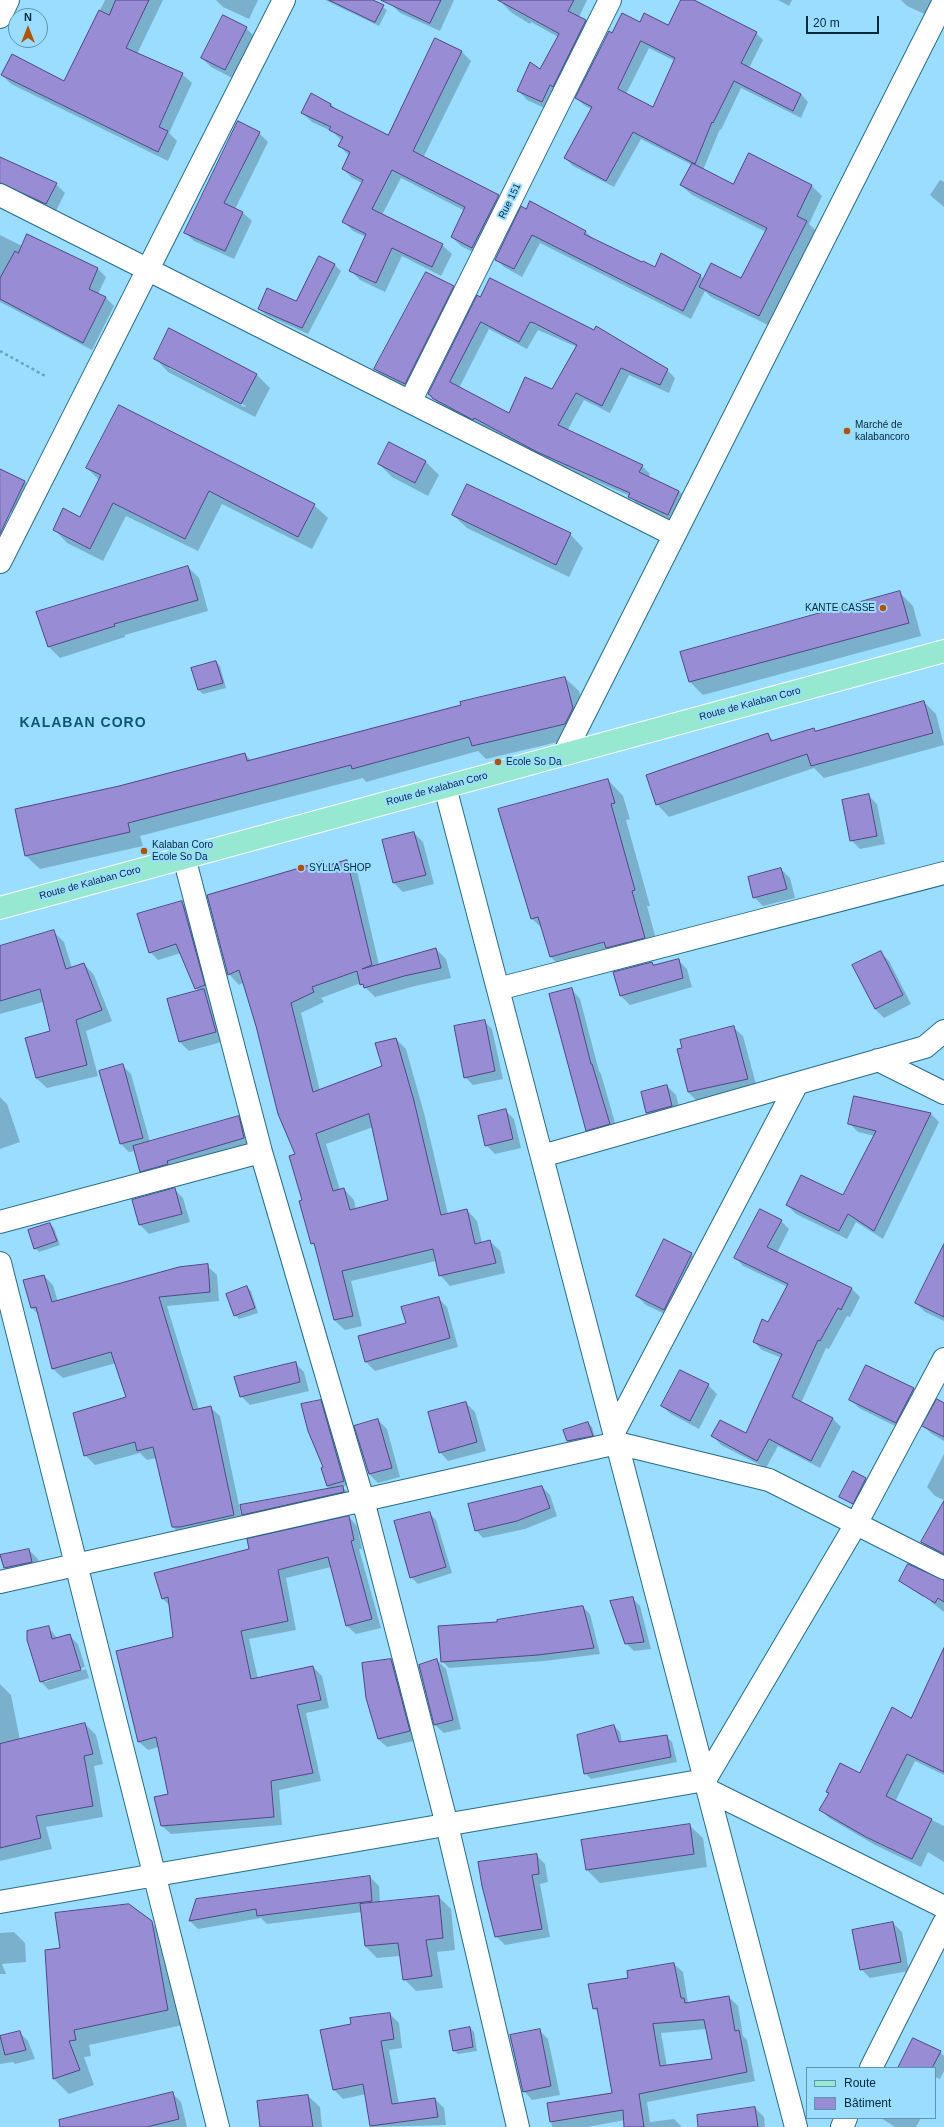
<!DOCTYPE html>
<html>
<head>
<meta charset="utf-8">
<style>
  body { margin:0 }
  #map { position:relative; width:944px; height:2127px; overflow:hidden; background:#9addff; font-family:Arial,sans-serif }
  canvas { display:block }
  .legend { position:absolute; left:806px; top:2067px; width:130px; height:52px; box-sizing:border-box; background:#9addff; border:1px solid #5d95b0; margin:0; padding:5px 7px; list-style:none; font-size:12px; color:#022a3a }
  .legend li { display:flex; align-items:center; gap:8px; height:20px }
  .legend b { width:20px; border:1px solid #5d95b0 }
  .north { position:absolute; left:8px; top:8px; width:40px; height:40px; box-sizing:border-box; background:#9addff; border:1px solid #5d95b0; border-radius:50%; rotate:0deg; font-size:11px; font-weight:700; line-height:16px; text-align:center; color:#022a3a }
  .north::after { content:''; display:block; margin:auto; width:14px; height:18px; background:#b15302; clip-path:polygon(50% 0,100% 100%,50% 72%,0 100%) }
  .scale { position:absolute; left:806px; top:16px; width:73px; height:18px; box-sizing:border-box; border:2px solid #022a3a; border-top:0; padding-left:5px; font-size:12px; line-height:14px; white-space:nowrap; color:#022a3a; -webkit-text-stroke:3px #9addff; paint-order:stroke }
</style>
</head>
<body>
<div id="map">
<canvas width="944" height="2127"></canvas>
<ul class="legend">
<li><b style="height:5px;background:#97e8d1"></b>Route</li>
<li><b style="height:11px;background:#988dd4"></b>Bâtiment</li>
</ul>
<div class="north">N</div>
<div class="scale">20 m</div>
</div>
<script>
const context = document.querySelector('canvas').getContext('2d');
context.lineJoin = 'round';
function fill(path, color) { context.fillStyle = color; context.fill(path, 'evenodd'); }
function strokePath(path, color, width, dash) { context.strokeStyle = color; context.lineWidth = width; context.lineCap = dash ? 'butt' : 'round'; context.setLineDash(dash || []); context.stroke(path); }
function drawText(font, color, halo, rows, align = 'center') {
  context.font = font + ' Arial,sans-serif'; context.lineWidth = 4; context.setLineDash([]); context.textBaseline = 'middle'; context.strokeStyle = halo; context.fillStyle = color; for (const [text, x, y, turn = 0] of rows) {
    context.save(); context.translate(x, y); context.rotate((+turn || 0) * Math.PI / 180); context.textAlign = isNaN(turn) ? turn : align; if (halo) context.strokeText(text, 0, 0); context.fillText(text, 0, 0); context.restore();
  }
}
fill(new Path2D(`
  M105,0H163L137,54L182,74L192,83L169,133L177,141L168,161L11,84L2,75L65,82Z
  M216,0H258L249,19L223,7Z
  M325,0H371L387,10L379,26Z
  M392,0H454L440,31L400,13L391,4Z
  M506,0H587L579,17L586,21L595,30L551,111L527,100L518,90L540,70L558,37L531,22L530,24L512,13L503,4Z
  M682,0H692L756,33L763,40L749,68L801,94L808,102L801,118L741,88L721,130L720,129L703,170L733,185L749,154L812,186L822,196L809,224L817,232L770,326L711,297L705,291L691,319L540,243L522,277L504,267L496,259L522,208L585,231L593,239L655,268L700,276L704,279H742L766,232L692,195L681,185L692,165L641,139L614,187L573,166L565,158L592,110L584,105L576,98L640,23L668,26ZM649,48L675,61L653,108L626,94Z
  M778,0H792L789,6Z
  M901,0H937L929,16L907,6Z
  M246,28L255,37L234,79L211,67L202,58Z
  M436,39L462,52L471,61L423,158L498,196L508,205L482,257L461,246L452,237L465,211L401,178L382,215L442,245L452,254L441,276L402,256L385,292L360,280L350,270L366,237L353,231L344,222L362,183L352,178L343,169L349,156L340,146L342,141L333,132L312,122L302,113L331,104L337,111L389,136Z
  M259,133L268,142L235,209L243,213L252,221L234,259L194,241L185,232Z
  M0,159L56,184L65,193L55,213L0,185Z
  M940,180L944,182V207L930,195Z
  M0,235L22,246L27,235L98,269L106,277L98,294L106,298L114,306L92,350L0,302Z
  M319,257L335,265L341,271L308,334L266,315L259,309L296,302Z
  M453,287L460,294L412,390L382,375L375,369Z
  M478,297L667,370L675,378L669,393L629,375L610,413L584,400L567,431L642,466L650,474L648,478L679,491L687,499L676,522L638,505L630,496L546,460L482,425L481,427L441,406L429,394ZM489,329L527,349L538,330L577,347L552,391L509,415L459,388Z
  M155,358L256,374L270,388L255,417L168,372ZM169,366L246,406L245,407L169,368Z
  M389,443L426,462L439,475L428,496L392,477L379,464Z
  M87,468L314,505L328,518L312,549L222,504L198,551L126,516L103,561L67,543L54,529L80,518L99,480Z
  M0,470L25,482L34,491L21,517L0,506Z
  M453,515L570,534L583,548L569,577L467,528Z
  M188,567L199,578L208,611L125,635V637L60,658L49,647Z
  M900,593L913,606L921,636L703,695L690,682Z
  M216,662L220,666L226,688L203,694L199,690Z
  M565,678L579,691L586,722L579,737L486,759L478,751L366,782L363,778L140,836L143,846L40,869L26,856L120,787L245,754L252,761Z
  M924,702L936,714L944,745L824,778L814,768L669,817L657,804L768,735L774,741L814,729L816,731Z
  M608,780L623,796L630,819L626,820L650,906H647L660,954L567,973L551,957L543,929L532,919Z
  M868,795L877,804L885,844L860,849L851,840Z
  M414,833L423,842L434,884L403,892L394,883Z
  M347,861L357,871L379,965L436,949L446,959L451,978L415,986L375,997L361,983L321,998L324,1002L301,1013L320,1091L383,1067L396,1039L406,1049L424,1113L448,1214L467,1210L477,1221L482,1243L490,1241L500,1251L505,1273L450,1286L440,1275L436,1261L351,1281L362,1326L345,1330L334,1320L316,1248L312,1243L296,1155L244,982L239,985L229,974L323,862L328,866ZM373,1127L389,1201L356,1209L354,1200L344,1189L340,1190L326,1144Z
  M781,869L790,878L795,898L763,906L754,897Z
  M182,903L190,911L212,993L208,995L213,999L225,1041L189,1051L180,1042L198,991L181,953L158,960L150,952Z
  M53,931L64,942L72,968L84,964L94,975L112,1021L86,1031L98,1076L47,1088L36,1078L51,1032L43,1002L0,1014V947Z
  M880,952L889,961L911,1004L884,1018L875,1009L853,966Z
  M679,961L687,969L692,987L630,1005L621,996L652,963L655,966Z
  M572,990L580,999L599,1071L601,1074L618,1133L595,1139L586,1130Z
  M484,1021L492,1029L503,1079L473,1085L465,1077Z
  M734,1028L743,1036L757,1088L697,1101L688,1092L683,1048Z
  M122,1065L131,1074L150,1142L238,1117L252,1130L257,1152L154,1184L141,1171L135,1151L129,1152L120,1143Z
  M667,1086L676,1095L681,1115L656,1122L647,1113L642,1093Z
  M0,1097L7,1104L20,1142L0,1149Z
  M505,1110L514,1119L521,1148L495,1154L486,1145Z
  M931,1114L939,1122L883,1239L856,1222L847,1239L796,1214L787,1205L844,1197L875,1136L858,1132L849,1123Z
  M174,1189L183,1198L190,1222L149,1234L140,1225L133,1200Z
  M781,1221L789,1229L777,1253L851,1288L860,1297L850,1317L847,1316L829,1349L826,1348L801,1403L833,1419L841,1427L820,1468L778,1446L766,1468L721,1445L713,1436L747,1435L782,1358L762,1350L754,1342L768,1323L788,1287L743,1266L735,1257Z
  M50,1224L54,1228L60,1245L39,1252L35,1248Z
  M691,1254L700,1263L673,1318L646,1305L637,1296Z
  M207,1266L217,1275L219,1301L167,1306L199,1410L210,1407L220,1416L243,1524L182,1536L173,1527L156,1458L147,1460L140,1453L95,1465L85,1455L127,1398L116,1363L63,1378L53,1369L39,1315L32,1308L44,1276L53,1285L58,1302Z
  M944,1271V1321L925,1312L916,1303Z
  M247,1287L251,1291L258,1313L239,1319L235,1315Z
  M438,1298L447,1307L458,1347L375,1371L366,1362Z
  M295,1363L304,1372L309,1391L250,1405L241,1396Z
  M867,1366L914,1389L923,1398L905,1431L859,1408L850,1399Z
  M708,1385L717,1394L699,1429L671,1414L662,1406Z
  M320,1401L325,1405L348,1485L342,1487L352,1496L252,1523L243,1514L331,1490L327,1486L322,1469L324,1468Z
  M466,1403L475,1412L486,1451L448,1461L440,1452Z
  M944,1404V1441L932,1434L923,1426Z
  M378,1420L387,1429L400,1477L378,1483L369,1474L355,1426Z
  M588,1423L592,1427L596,1440L572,1445L568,1441L565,1430Z
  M944,1454V1500L935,1496L927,1487Z
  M853,1472L870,1483L857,1507L840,1496Z
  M542,1487L550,1495L557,1516L525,1529L483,1538L476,1530Z
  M944,1503V1557L930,1550L922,1542Z
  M429,1513L436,1520L452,1573L418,1584L411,1577Z
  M349,1517L357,1526L362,1549H359L381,1628L356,1634L347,1626L331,1567L286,1578L296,1630L249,1639L258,1679L313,1667L322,1676L329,1708L306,1713L321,1781L279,1790L282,1825L171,1834L162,1826L169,1794L159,1747L148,1750L139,1742L117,1652L174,1638L170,1606L162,1598L250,1550Z
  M29,1550L38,1559L40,1571L14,1577L5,1568Z
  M933,1580L923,1597L900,1581Z
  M940,1587L944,1589V1612L931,1602Z
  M632,1598L640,1606L651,1649L634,1651L626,1643Z
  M583,1607L590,1614L600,1654L545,1661L449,1668L442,1661L498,1623Z
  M48,1627L58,1639L69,1635L78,1644L85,1667L45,1680V1682L86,1669L89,1678L49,1690L41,1682Z
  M391,1660L400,1669L418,1740L387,1747L378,1739Z
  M437,1660L446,1669L461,1729L444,1733L435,1725Z
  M0,1684L11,1695L20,1740L85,1724L96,1735L103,1764L94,1766L103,1817L46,1827L52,1849L0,1861Z
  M944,1704V1775L915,1761L895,1802L944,1826V1862L928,1852L921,1867L875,1845L829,1818L820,1809L829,1794L827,1792L861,1774L911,1719Z
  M614,1726L620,1732L622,1743L666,1736L672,1742L677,1762L591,1779L585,1773Z
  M689,1825L703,1838L707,1867L600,1883L587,1870Z
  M536,1855L545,1864L548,1882L540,1884L550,1937L505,1945L496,1936Z
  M370,1877L379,1886L380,1903L439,1897L451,1909L455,1950L437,1952L443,1988L416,1991L404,1979L400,1956L377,1958L365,1946L362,1912L267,1924L261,1918L198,1929L190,1921Z
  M151,1922L167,1938L183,2025L89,2045L91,2056L84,2057L94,2085L69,2094L54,2079L61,1949Z
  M893,1923L902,1932L909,1971L870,1978L861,1969Z
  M14,1932L25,1943L26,1962L2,1964L6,1974H0V1933Z
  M674,1964L683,1972L688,2003L729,1997L738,2006L743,2036L747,2040L755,2081L647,2102L650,2122L674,2119L682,2127H625V2120L587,2127H552L548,2104L613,2094L599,2013L594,2008L629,1979ZM707,2029L713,2060L667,2066L661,2033Z
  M390,2014L399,2023L402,2048L389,2050L399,2104L435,2099L444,2108L446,2125L372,2127L366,2094L343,2099L334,2090L352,2025Z
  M470,2028L474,2032L477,2051L458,2054L453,2050Z
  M539,2030L548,2039L560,2095L532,2100L524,2091Z
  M19,2032L28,2041L35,2059L15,2064L13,2062L0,2064V2037Z
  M940,2052L944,2056V2071L940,2079L935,2077V2068H913Z
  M172,2093L181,2102L187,2127H93Z
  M308,2096L320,2107L322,2127H261Z
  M755,2108L764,2117L765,2127H731Z
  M881,2118H921L916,2127H895Z`), '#0003');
const building = new Path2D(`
  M116,0H149L126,48L183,73L159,127L168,131L158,152L1,75L12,54L64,81L99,10L109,15Z
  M329,0H373L384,5L375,22Z
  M381,0H441L430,23Z
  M498,0H574L568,11L586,20L553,87L550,85L542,102L517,91L530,62L540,69L559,34Z
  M681,0H694L757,32L741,63L801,94L793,111L734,81L713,123L712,122L695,164L633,132L606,181L564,158L592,107L575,98L609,31L612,33L622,13L640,22L644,13L668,25ZM641,41L675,58L653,107L618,89Z
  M223,15L247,27L225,70L201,58Z
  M435,38L462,51L413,151L499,195L472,248L451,237L465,207L392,170L372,209L443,244L432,267L392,248L376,283L349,271L366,234L342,222L363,180L342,169L350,152L338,146L343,137L329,130L331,127L301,113L311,93L331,104L330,106L388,135Z
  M238,121L260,132L224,203L243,212L225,251L184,233Z
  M749,153L812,185L797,216L807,221L759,316L699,287L711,263L741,278L767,228L680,185L692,163L733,184Z
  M0,157L57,183L46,204L0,183Z
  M530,201L586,231L584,234L642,262L643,261L655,267L661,253L701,275L683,311L532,235L514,269L495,260L521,206L526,209Z
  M27,234L98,268L89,289L106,297L83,343L0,299V278L15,251L18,253Z
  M319,256L335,264L302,328L258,309L267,288L296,301Z
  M426,272L454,286L405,384L374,369Z
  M490,278L594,330L596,326L668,369L660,385L621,368L602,406L576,393L558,425L643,465L639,472L679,491L668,515L628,497L630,493L537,452L474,418L473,420L432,398V397L428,394L477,295L480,297ZM481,322L519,342L530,322L534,323L577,345L552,389L525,377L509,413L450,382Z
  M169,328L257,374L241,404L154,359Z
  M119,405L315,504L298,537L209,491L185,539L113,503L90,549L53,530L63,508L80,517L101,475L86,468Z
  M389,442L426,461L415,483L378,464Z
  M0,469L25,481L0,534Z
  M467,484L571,533L556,565L452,515Z
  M188,566L198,600L114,624L115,626L48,647L36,612Z
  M900,591L909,623L689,682L680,652Z
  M216,661L223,683L198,690L191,668Z
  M565,677L573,708L565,724L472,746L469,737L352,769L351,765L128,823L130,832L25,856L15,809L119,786L245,753L247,761L461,705L460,702Z
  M924,701L933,733L811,766L807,754L656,805L646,775L768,733L771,741L814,728L815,731Z
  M608,779L615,803L611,804L635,890L632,891L645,938L606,948L604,942L550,957L538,917L531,919L498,809Z
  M869,794L877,836L850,841L842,800Z
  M414,832L426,875L393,883L382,840Z
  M347,860L372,965L362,969L436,948L441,968L404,976L364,988L363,984L360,985L357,971L312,987L314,992L291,1003L313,1092L382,1066L375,1043L396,1038L414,1101L441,1215L467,1209L475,1244L490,1240L496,1263L439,1276L433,1249L342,1271L353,1316L334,1320L314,1243L311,1244L299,1201L302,1200L289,1156L295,1154L278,1114L256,1026L239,970L228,975L207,895L323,861L325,866ZM369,1114L388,1200L350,1210L344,1188L333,1191L316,1134Z
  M781,868L787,889L753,898L748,877Z
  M182,901L205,985L195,989L176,944L149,953L137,914Z
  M54,930L66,969L84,963L102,1010L76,1020L87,1065L36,1078L25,1038L50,1031L40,989L0,1001V946Z
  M881,951L903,995L875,1009L852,965Z
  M679,959L683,978L620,996L613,972L652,962L653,965Z
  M572,988L591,1064H592L610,1124L586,1131L549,994Z
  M204,989L216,1032L179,1042L167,999Z
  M485,1020L495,1071L464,1078L454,1026Z
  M734,1026L748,1079L688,1092L677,1049L682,1048L680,1040Z
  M123,1064L143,1138L120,1144L99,1071Z
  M667,1085L672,1106L646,1113L641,1092Z
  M854,1096L931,1113L874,1231L848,1214L839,1231L786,1205L801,1175L843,1195L876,1131L848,1124Z
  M506,1109L513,1139L485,1146L478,1116Z
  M239,1116L244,1138L167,1161L168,1164L140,1172L133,1146Z
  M175,1188L182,1214L139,1225L132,1200Z
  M760,1209L782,1220L767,1247L852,1288L841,1310L838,1308L820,1341L818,1340L792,1397L833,1418L811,1461L769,1439L757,1461L711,1436L720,1420L746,1433L782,1354L753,1342L762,1319L768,1322L788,1284L734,1258Z
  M50,1223L57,1241L34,1249L28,1230Z
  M664,1239L692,1253L664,1310L636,1296Z
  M944,1244V1317L915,1303Z
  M208,1264L210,1292L159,1297L193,1410L211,1406L234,1515L180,1527H172L153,1447L137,1451L135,1442L84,1456L73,1413L126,1397L111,1352L52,1369L36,1307L31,1308L23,1280L44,1275L52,1302L179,1267Z
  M247,1286L255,1308L234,1316L226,1294Z
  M439,1297L450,1338L365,1362L358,1336L406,1323L401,1307Z
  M296,1362L300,1382L240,1397L234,1377Z
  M866,1365L914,1388L896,1423L849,1400Z
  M680,1370L709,1384L690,1421L661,1406Z
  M937,1399L944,1403V1437L922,1426Z
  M321,1400L344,1481L327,1486L321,1468L323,1467L308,1431L301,1404Z
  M466,1402L477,1442L439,1453L428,1412Z
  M378,1419L392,1468L369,1474L354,1426Z
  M588,1422L593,1436L567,1441L563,1430Z
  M853,1471L866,1478L853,1504L839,1497Z
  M343,1486L344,1492L242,1515L240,1505Z
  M542,1486L550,1508L517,1521L475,1531L468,1504Z
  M944,1501V1554L921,1542Z
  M430,1512L446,1567L410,1578L394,1521Z
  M349,1516L354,1540L351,1541L372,1619L346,1626L328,1557L278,1570L288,1621L241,1631L251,1679L313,1666L321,1700L297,1705L313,1773L271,1781L274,1817L161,1826L154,1797L168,1794L156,1737L138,1742L116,1651L173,1637L168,1597L162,1599L154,1573L249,1549L247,1539Z
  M29,1549L32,1562L4,1568L0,1555Z
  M908,1564L944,1580V1602L938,1598L935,1603L899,1581Z
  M633,1597L644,1642L625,1644L610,1601Z
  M583,1606L594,1648L538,1655L441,1662L438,1626L497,1622V1620Z
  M49,1626L52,1639L70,1634L81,1670L40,1682L27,1640V1631Z
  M944,1648V1772L907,1754L886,1796L932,1819L912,1859L866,1837L819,1810L829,1793L826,1792L840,1763L860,1773L892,1707L911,1718Z
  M391,1659L410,1731L378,1739L366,1698L362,1663Z
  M437,1659L453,1720L434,1725L419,1665Z
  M85,1723L93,1754L84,1756L93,1806L36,1816L41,1838L0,1848V1744Z
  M614,1725L619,1742L667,1735L671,1757L584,1774L577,1735Z
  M690,1824L694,1854L586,1870L581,1840Z
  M537,1854L539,1874L532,1875L542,1929L495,1937L482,1886L478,1862Z
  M370,1876L372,1901L257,1916L256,1909L189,1921L196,1899Z
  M439,1896L443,1938L426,1940L432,1976L403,1980L398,1943L365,1946L360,1904Z
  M129,1904L152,1921L168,2010L74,2030L76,2040L69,2041L80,2070L53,2079L45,1950L60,1948L55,1913Z
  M893,1922L901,1962L860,1970L852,1930Z
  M674,1963L681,1998H684L685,2003L729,1996L735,2031L739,2030L747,2072L639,2094L644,2127H624L623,2110L550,2122L547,2103L612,2093L597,2008L593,2009L588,1984L628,1978L627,1971ZM704,2020L712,2059L660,2066L653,2024Z
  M390,2013L394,2039L381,2041L392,2104L435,2098L438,2117L370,2126L363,2084L333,2090L320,2030L351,2024L350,2018Z
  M470,2027L473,2047L453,2051L449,2031Z
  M540,2029L551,2086L523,2092L510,2035Z
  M20,2031L26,2050L5,2055L0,2036Z
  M913,2038L941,2051L932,2068H898Z
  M173,2092L179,2119L147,2127H60L59,2120Z
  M308,2095L313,2127H260L257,2101Z
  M755,2107L758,2127H698L697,2115Z`);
fill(building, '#988dd4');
strokePath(building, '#524585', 1);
const minor = new Path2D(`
  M0,17L8,0
  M0,195L674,535
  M410,402L610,0
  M0,562L284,0
  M564,754L944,1
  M445,787L796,2127
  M184,857L261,1152L363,1500L447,1825L518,2127
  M498,989L944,873
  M878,1060L944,1093
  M542,1156L925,1047L944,1031
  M0,1222L261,1152
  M0,1263L218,2127
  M614,1432L797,1084
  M0,1582L617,1443L769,1480L944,1568
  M708,1790L944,1907
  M0,1902L705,1780L856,1524L944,1359
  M871,2068L944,1923
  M842,2127L846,2118`);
const major = new Path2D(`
  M0,908L944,651`);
strokePath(minor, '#276c8a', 24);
strokePath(major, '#fff', 24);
strokePath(new Path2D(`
  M0,351L47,377`), '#69a3bf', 2.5, [3, 3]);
strokePath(minor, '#fff', 22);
strokePath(major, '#97e8d1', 22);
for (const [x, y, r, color] of [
  [847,431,4,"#b15302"],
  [883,608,4,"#b15302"],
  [498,762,4,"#b15302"],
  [144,851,4,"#b15302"],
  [301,868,4,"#b15302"]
]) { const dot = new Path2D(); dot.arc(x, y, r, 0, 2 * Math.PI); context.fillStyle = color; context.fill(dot); strokePath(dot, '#9addff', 1.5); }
drawText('10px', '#022a3a', '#9addff', [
  ["Rue 151",510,201,-64],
  ["Route de Kalaban Coro",750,704,-15],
  ["Route de Kalaban Coro",437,789,-15],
  ["Route de Kalaban Coro",90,883,-15]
]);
drawText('10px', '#022a3a', '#9addff', [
  ["Marché de",855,425],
  ["kalabancoro",855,437],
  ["KANTE CASSE",875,608,"right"],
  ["Ecole So Da",506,762],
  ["Kalaban Coro",152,845],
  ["Ecole So Da",152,857],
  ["SYLLA SHOP",309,868]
], 'left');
context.letterSpacing = '1px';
drawText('bold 14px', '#0a5774', '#9addff', [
  ["KALABAN CORO",83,723]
]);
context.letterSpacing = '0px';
</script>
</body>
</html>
